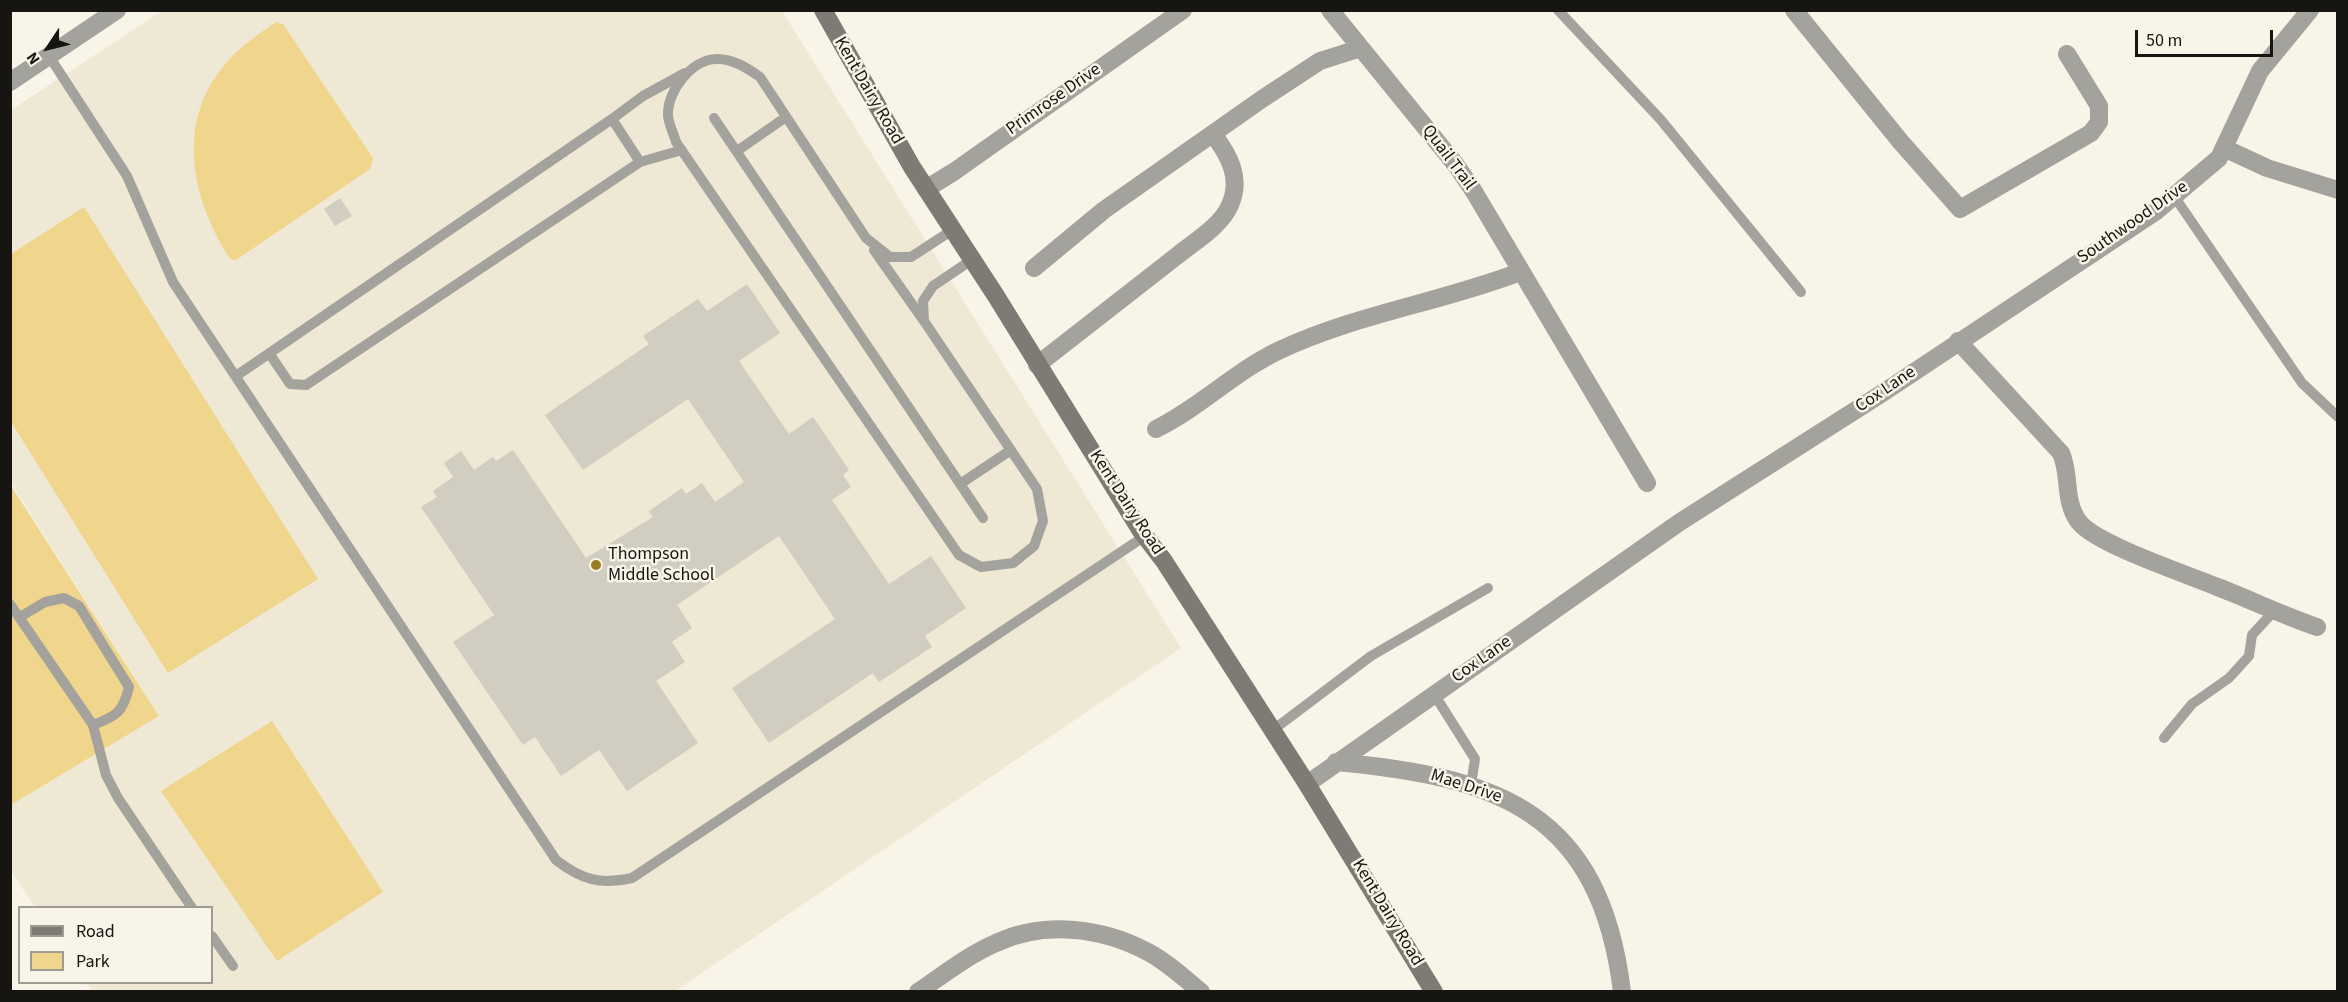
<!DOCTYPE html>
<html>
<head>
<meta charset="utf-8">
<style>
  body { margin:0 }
  #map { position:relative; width:2348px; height:1002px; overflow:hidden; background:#f8f4e8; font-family:"Source Sans 3",sans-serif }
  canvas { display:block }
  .frame { position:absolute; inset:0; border:12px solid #171511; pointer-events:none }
  .legend { position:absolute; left:18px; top:906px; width:195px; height:78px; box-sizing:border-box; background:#f8f4e8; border:2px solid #9e9b92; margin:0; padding:8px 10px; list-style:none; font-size:18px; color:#171511 }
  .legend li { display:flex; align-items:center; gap:12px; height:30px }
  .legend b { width:30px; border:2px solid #9e9b92 }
  .north { position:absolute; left:18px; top:18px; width:60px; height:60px; -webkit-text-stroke:4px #f8f4e8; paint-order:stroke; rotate:235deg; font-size:16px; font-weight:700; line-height:24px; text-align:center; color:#171511 }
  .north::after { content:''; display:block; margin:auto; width:21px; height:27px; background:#171511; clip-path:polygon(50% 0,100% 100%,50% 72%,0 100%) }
  .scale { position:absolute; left:2135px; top:30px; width:138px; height:27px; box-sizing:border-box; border:3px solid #171511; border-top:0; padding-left:8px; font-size:18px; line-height:21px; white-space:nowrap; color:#171511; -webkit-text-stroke:4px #f8f4e8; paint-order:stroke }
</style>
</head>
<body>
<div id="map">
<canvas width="2348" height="1002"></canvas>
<div class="frame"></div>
<ul class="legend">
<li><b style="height:8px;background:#7e7b74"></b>Road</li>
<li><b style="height:16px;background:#f0d58c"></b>Park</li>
</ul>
<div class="north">N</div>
<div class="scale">50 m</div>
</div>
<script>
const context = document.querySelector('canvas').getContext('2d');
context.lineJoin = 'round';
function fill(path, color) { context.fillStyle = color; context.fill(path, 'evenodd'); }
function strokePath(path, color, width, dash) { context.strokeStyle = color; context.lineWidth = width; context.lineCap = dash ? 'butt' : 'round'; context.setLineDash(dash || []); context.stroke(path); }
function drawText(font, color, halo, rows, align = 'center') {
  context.font = font + ' "Source Sans 3",sans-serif'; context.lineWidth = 5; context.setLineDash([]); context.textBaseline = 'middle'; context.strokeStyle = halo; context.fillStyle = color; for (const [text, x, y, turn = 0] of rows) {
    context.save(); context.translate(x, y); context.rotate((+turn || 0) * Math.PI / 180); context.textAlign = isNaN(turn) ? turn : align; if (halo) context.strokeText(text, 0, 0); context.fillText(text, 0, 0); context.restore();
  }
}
fill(new Path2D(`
  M162,11H782L1181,648L675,991H93L86,983L212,982V908L35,907L11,871V805L159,716L11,483V110Z`), '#efe8d5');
fill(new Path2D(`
  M276,22L283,24L373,158L370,169L236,260L230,259C191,197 175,123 226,63C240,46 259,34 276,22Z
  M84,207L318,579L168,673L11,422V254Z
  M10,484L159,716L11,805H10Z
  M272,721L383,892L277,961L161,791Z`), '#f0d58c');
fill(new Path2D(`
  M340,198L352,216L335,226L324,209Z
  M747,284L780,333L739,361L789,434L813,417L831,443L849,470L843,475L851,487L832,500L889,584L931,556L966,608L925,636L932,647L879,682L873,673L769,743L732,688L835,619L779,536L677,605L692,628L672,642L685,662L656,681L698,743L627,791L599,750L561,776L535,737L523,745L453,642L494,615L421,507L437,497L433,491L453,477L444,463L461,451L474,470L493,457L496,461L513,450L586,558L653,517L649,511L682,488L686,494L702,483L715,502L744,482L688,399L583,470L545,415L649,344L643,336L698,299L707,311Z`), '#d1cdc1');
strokePath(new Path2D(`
  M1558,10L1661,120L1801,292
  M49,56L127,176L173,282L556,860C582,880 600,885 632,878L1145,536
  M714,118L983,518
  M612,119L643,96L685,73
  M737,151L786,117
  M640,162L682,150
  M2174,196L2302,383L2338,417
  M954,229L911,257H890L866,238L760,77C747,68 734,59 717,59C692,59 667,91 668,115C668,123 674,134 676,142L959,555L981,567L1013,563L1034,546L1043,521L1037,489L924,321L923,301L933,286L973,259
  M874,250L924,321
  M236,376L612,119L640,162L306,385L290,384L269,353
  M960,484L1011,450
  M10,604L93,725L106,775L118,798L192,908
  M20,617L45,602L64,598L79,606L129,687C123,712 117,716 93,725
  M1434,694L1475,759L1471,785
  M1273,730L1371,656L1488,588
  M2164,738L2192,704L2229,678L2249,656L2252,635L2274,611
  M212,936L233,966`), '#a4a29d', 10);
strokePath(new Path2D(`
  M1330,10L1456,165L1473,190L1647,483
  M1794,10L1900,141L1960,209L2091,133L2099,122V106L2067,54
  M10,82L117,10
  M2224,148L2267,168L2338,190
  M926,189L955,171L1183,10
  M1034,268L1104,210L1262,99L1320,61L1361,48
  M1958,341L2061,453C2071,475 2063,501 2079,522C2096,544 2186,574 2215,586C2249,599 2282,615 2317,627
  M1037,365C1084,328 1131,292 1178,255C1194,242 1222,225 1230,205C1242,178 1229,155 1213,134
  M1156,429C1201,407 1235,371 1280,350C1357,314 1442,302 1520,272
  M1336,762C1498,777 1600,811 1622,992
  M1307,784L1680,522L1881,394L2155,212L2219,158L2260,71L2310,10
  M918,992C943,975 968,955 996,943C1043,921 1100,927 1146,951C1166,961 1184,978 1201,992`), '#a4a29d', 18);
strokePath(new Path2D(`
  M823,10L912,167L996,296L1141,531L1164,561L1307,784L1434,992`), '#7e7b74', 18);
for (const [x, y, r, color] of [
  [596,565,6,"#997b24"]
]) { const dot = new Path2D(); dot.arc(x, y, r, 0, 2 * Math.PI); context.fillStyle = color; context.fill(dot); strokePath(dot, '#f8f4e8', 2); }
drawText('18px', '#171511', '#f8f4e8', [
  ["Kent Dairy Road",868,91,60],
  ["Primrose Drive",1054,100,-35],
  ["Quail Trail",1448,158,53],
  ["Southwood Drive",2133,223,-35],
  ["Cox Lane",1886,390,-34],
  ["Kent Dairy Road",1126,503,57],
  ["Cox Lane",1482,660,-35],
  ["Mae Drive",1466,787,18],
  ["Kent Dairy Road",1387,913,59]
]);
drawText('18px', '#171511', '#f8f4e8', [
  ["Thompson",608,555],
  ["Middle School",608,576]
], 'left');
</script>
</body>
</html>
